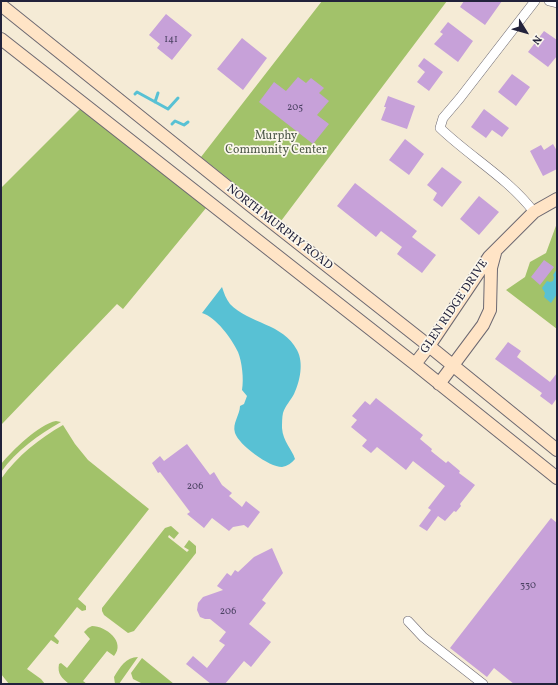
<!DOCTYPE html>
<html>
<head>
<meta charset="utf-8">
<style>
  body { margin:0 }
  #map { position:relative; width:558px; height:685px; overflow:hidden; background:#f5ebd6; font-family:Vollkorn,serif }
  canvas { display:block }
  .frame { position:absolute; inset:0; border:2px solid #22223b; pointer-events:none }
  .north { position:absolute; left:506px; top:12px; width:40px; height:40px; -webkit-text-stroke:3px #fbf7ec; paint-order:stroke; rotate:127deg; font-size:11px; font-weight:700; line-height:16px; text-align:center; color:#22223b }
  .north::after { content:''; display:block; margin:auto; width:14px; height:18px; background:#22223b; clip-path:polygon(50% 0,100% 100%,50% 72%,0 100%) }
</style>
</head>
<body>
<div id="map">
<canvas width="558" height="685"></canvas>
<div class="frame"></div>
<div class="north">N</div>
</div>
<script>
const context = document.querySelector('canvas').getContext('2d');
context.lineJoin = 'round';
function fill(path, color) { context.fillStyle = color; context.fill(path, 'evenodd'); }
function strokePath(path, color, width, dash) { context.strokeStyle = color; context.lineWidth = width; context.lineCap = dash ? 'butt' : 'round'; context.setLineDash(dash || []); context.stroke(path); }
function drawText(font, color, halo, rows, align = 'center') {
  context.font = font + ' Vollkorn,serif'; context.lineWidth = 3.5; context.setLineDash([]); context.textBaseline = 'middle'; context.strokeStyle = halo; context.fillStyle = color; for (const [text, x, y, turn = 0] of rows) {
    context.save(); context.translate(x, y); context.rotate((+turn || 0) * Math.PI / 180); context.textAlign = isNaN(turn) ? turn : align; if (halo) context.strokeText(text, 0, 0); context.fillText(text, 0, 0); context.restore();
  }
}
fill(new Path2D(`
  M322,1H447L281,221L201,157Z
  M80,109L206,208L123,309L117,304L1,425V188Z
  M557,223V329L506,290L525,277L530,262L546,253Z
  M56,421L61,422C38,435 17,450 1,472V464C12,451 39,424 56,421Z
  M63,425L75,444L88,460L149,509L78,599L86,606V610L82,611L77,607L54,636L59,641L58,644H57L51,640L27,669L41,679L45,684H9L1,674V479C18,455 39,439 63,425Z
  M171,526L179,533L174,539L169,535L168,537L187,552L189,550L184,547L189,540L196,546V553L134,631L128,633L104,615L102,611V608L165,528Z
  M92,626C106,626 126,642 114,656L107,651L83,681L87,684H69C62,678 57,674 59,664L61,663L67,668L90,639L84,632L88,628Z
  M138,657L119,684H115L114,677C120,667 126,657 138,657Z
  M142,658L174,684H143L133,679L131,673Z`), '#a2c26a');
fill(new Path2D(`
  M557,269V294L551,303L544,297L545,293L542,288L547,281L550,282L553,281L554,277L553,275Z
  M222,287C224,293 226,299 230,304C249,324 283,323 297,350C304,363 300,381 294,394C291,400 285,406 283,413C282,417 282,424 282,428C283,442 292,449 295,459C292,463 287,466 282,467C269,467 239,445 235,433C232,423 240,415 240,406L244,404L247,396L242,390C244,379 242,362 238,352C232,339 216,317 202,313Z`), '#58c1d4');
strokePath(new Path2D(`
  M135,94L137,92L168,109L178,98
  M155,102L158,93
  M172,124L175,121L184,125L188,122`), '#58c1d4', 3);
fill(new Path2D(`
  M464,1H502L485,25L460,7Z
  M166,14L192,35L172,60L157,48L160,44L149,35Z
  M448,22L473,41L458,62L434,44L443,34L440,32Z
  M544,31L557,40V56L548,67L528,52Z
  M242,38L267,58L243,90L217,69Z
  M424,58L443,72L429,91L417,82L425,72L418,66Z
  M512,74L530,87L516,106L498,92Z
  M298,77L306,83L311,78L324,88L319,93L329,101L317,115L329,124L313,144L259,102L274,82L286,91Z
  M388,96L415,106L407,129L381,120L386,107H384Z
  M484,109L509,128L502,137L492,130L486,138L471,127Z
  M405,139L424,154L409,175L389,160Z
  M553,144L557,151V169L543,176L530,151L541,145L544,150Z
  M442,167L462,182L442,207L433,200L437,193L427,185Z
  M355,183L417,231L412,237L436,255L422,273L397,254L402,247L381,231L376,237L337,206Z
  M479,196L499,212L479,235L460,219Z
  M544,260L554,267L540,285L531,277Z
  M508,342L521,351L517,357L550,382L557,373V398L552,405L540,396L542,393L495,359Z
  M376,398L423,435L420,439L432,449L431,451L446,463L448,461L460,471L459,473L475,485L460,504L461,506L456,512L454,511L445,521L438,516L427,531L419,526L431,510L428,508L445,486L413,461L406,470L377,447L371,453L362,446L367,440L351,427L357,420L352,416L365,401L370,405Z
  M187,444L210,475L214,472L222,485L232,493L229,496L242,507L246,501L260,512L248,528L244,525L233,527L229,531L212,518L204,528L187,514L190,512L160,472L158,473L152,463L160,456L164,461Z
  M551,518L557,523V684H514L494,668L487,677L450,648Z
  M272,548L283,573L262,600L266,603L249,624L271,642L251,667L244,661L225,684H211L186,664L193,656L207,668L225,645L219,641L226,632L210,619H205L200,617L197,610L198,603L203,597L223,590L217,586L227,573L231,576L235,570L238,572L254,557Z`), '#c7a1d9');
const street = new Path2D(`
  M549,1L557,3
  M534,212C508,178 470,157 440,128L443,118L460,98L535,1
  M408,621L423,637L483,684`);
const secondary = new Path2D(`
  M1,5L250,205L429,346L557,450
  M1,39L415,364L557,478
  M415,364L429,346L489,257L534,212L557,199
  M439,384L483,325L490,310L491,268L495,253`);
strokePath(street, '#6c6871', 10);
strokePath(secondary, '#6c6871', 14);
strokePath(street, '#fff', 9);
strokePath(secondary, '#ffe4c6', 12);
drawText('10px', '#4b4262', null, [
  ["141",171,40],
  ["205",295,108],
  ["206",195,487],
  ["330",528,586],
  ["206",228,612]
]);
drawText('12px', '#4f5a4b', '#fbf7ec', [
  ["Murphy",276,137],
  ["Community Center",276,151]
]);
drawText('12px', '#22223b', '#fbf7ec', [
  ["NORTH MURPHY ROAD",279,228,38],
  ["GLEN RIDGE DRIVE",455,307,-56]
]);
</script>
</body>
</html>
